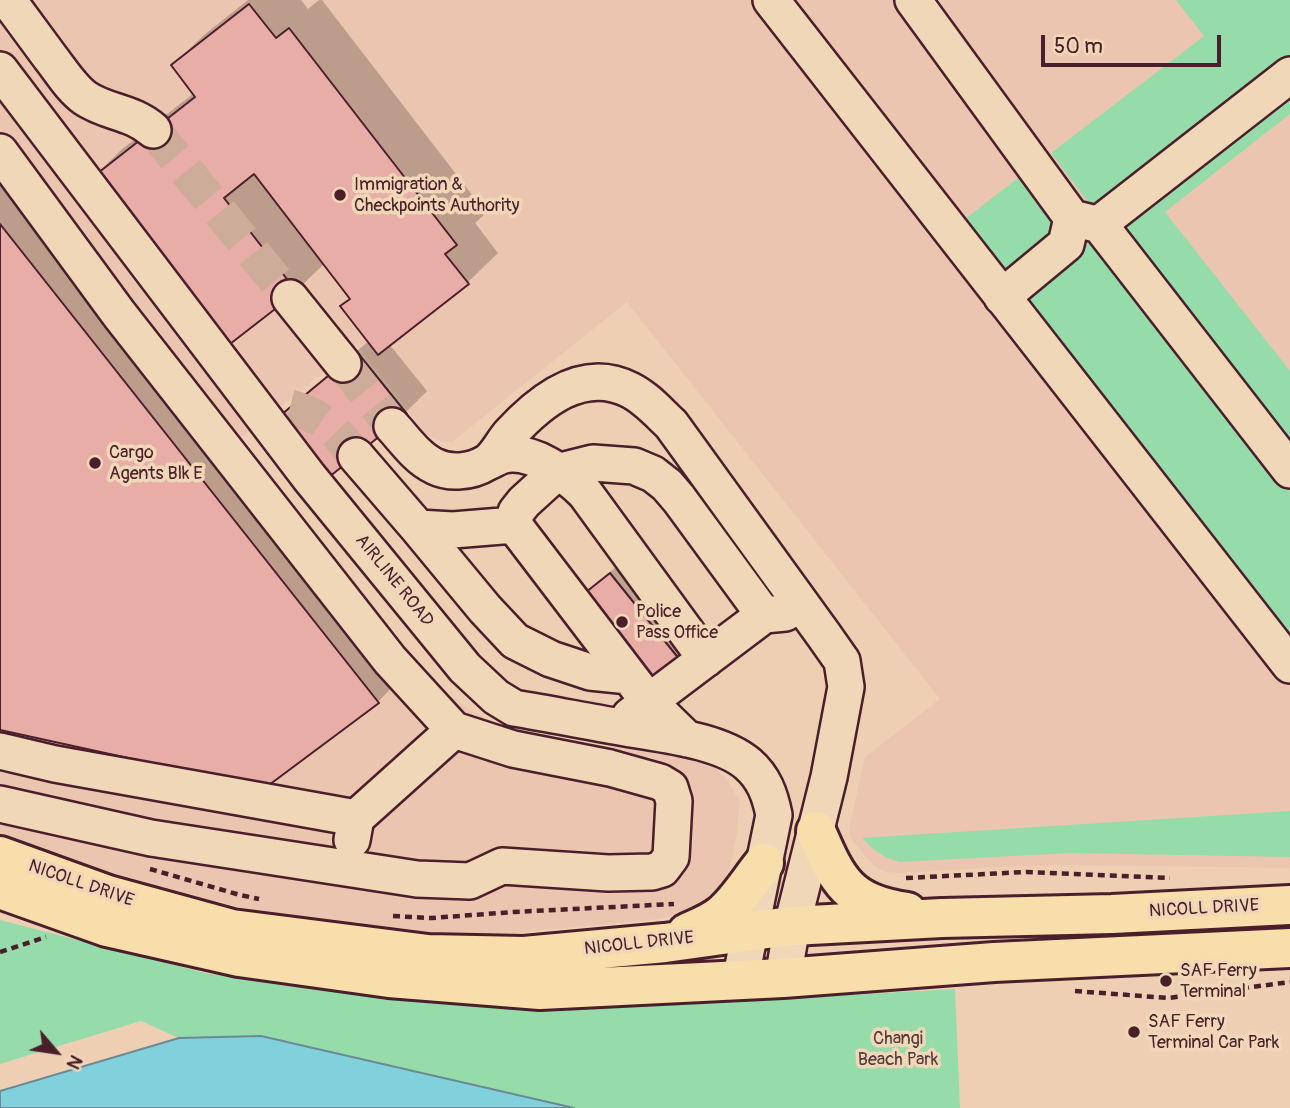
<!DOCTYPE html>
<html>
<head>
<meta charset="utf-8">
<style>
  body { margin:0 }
  #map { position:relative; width:1290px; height:1108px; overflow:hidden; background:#eecfb4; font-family:Pangolin,sans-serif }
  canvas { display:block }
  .north { position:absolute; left:21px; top:1017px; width:70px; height:70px; -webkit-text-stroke:5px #efd7b7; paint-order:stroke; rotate:119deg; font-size:19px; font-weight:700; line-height:28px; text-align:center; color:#4a1f2b }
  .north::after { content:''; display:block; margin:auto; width:24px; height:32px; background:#4a1f2b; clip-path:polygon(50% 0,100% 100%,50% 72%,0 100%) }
  .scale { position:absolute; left:1041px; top:35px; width:180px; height:32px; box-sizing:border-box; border:4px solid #4a1f2b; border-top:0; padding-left:9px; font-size:21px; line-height:24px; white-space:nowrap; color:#4a1f2b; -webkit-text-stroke:5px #efd7b7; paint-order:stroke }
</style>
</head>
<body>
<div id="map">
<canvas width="1290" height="1108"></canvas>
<div class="north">N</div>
<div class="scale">50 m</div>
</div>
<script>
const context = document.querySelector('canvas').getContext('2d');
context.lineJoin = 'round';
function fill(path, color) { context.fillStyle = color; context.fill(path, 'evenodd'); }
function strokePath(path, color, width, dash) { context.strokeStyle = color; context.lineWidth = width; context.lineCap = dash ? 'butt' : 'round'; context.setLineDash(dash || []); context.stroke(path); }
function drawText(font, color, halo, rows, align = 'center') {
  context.font = font + ' Pangolin,sans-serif'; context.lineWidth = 7; context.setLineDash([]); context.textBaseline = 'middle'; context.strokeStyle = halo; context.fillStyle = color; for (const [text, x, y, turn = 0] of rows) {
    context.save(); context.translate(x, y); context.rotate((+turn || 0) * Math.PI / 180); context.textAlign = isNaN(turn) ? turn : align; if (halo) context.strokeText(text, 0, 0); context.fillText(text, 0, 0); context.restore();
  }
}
fill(new Path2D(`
  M0,0H1290V868L1071,865L1018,866L901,873L887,872L874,866L852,840L849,829L865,757L940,699L627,302L452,442L440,441L426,434L357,345L227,450L426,679L470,710L508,729L709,763L726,778L740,802L737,833L730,868L721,886L699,908L660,919L491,935L324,926L165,890L0,840Z`), '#ecc5b0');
fill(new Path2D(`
  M1176,0H1290V63L1110,204L1088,202L1051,153L1204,36Z
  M1290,92V114L1165,212L1290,371V454L1116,229Z
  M1018,178L1053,224L1056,241L1013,272L1006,270L999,264L965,219Z
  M1092,239L1290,492V640L1026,299L1034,282Z
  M1290,811V857L1070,853L900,862C881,857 875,851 862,838Z
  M0,920L209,974L628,1007L955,989L960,1108H574L261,1036L179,1038L141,1021L0,1064Z`), '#96dcaa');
const water = new Path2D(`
  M261,1036L574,1108H0V1091L179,1038Z`);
fill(water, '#81d1dc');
strokePath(water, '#6b8a95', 2);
fill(new Path2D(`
  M248,0H301L308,9L319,0H322L486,213L475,223L498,253L467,283L389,344L427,391L406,412L319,483L272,424L294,403L369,341L342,306L351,297L325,263L296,291L91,180L121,150L194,93L173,65L204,35Z
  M0,175L399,680L378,702L0,728Z
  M627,558L695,643L679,659L579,600L595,584Z`), '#0003');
const building = new Path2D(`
  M249,4L276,38L289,28L457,245L445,254L469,284L378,355L340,306L350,299L254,174L224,198L297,292L221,351L89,180L195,97L171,65Z
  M0,224L379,703L265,788L0,730Z
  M357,352L407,414L318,486L270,424Z
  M610,573L680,660L647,687L576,600Z`);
fill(building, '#e8ada6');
strokePath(building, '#4a1f2b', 2);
strokePath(new Path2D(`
  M153,130L290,298
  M343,364L392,426
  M290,407C324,416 334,430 356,456`), '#cdac99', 35, [35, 18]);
const minor = new Path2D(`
  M8,0C22,19 36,38 50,57C61,71 71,88 85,98C107,113 131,111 153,130
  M771,0L1290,665
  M913,0L1072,218
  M0,70L309,477L465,668L496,697L514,708C550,714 585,721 620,727C657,734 719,739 748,764C764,778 770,795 774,815L740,981
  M1290,75L1099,224L1290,470
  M0,152L119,314L390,660L454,730L513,749L610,768L660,782L670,788L674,801L671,857L662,869L652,872L608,873L502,866L470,881L417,879L151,838L0,804
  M1002,297L1066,244L1072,218L1096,224
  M290,298L343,364
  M392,426C405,440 417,458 434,466C450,474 471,472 486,463C496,457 502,443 510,434C540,401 583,366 630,390C646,398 658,412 671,424L823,634L842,661L846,687L829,777L792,926L783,978
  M356,456L418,528L453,530L514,525
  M488,462C493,460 499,456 504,455C532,449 567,475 585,493L706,659
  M418,528L485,609L515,641L551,659L590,672L629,676
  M630,716L764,615L785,613
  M687,739L649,702L514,525L516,512L524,502L557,472L593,463L634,466L653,474L667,485L679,499L764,615
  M0,751L55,764L356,818
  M352,840L356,818L454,730`);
const major = new Path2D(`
  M816,831C838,882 848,903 907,912
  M0,856L108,895L232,929L428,954L524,956L665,943L751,931L792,926L942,918L1112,914L1290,905
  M0,889L107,927L239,957L389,978L540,990L783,978L994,962L1290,948
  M687,933C698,928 711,923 721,915C738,901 750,880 764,863`);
strokePath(minor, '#4a1f2b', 40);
strokePath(major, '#4a1f2b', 44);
strokePath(new Path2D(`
  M150,869L240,895L259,899
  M906,878L1026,872L1170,878
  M393,916L431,918L513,912L674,904
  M0,952L46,937
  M1075,991L1168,998L1290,982`), '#4a1f2b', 4.5, [7, 5]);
strokePath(minor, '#efd7b7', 35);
strokePath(major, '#f8deab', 38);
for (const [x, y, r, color] of [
  [340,195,7,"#4a1f2b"],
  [95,463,7,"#4a1f2b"],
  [622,622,7,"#4a1f2b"],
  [1166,981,7,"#4a1f2b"],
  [1134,1032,7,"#4a1f2b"]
]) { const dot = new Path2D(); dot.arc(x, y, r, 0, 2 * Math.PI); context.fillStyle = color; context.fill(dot); strokePath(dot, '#efd7b7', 2.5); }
drawText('18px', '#4a1f2b', '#efd7b7', [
  ["Immigration &",354,185],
  ["Checkpoints Authority",354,206],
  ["Cargo",109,453],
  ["Agents Blk E",109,474],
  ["Police",636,612],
  ["Pass Office",636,633],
  ["SAF Ferry",1180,971],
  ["Terminal",1180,992],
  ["SAF Ferry",1148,1022],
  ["Terminal Car Park",1148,1043]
], 'left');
drawText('18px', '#4a1f2b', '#efd7b7', [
  ["AIRLINE ROAD",394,581,51],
  ["NICOLL DRIVE",81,884,19],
  ["NICOLL DRIVE",1204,909,-3],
  ["NICOLL DRIVE",639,944,-6]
]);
drawText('18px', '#553b3e', '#efd7b7', [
  ["Changi",898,1039],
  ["Beach Park",898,1060]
]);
</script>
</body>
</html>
